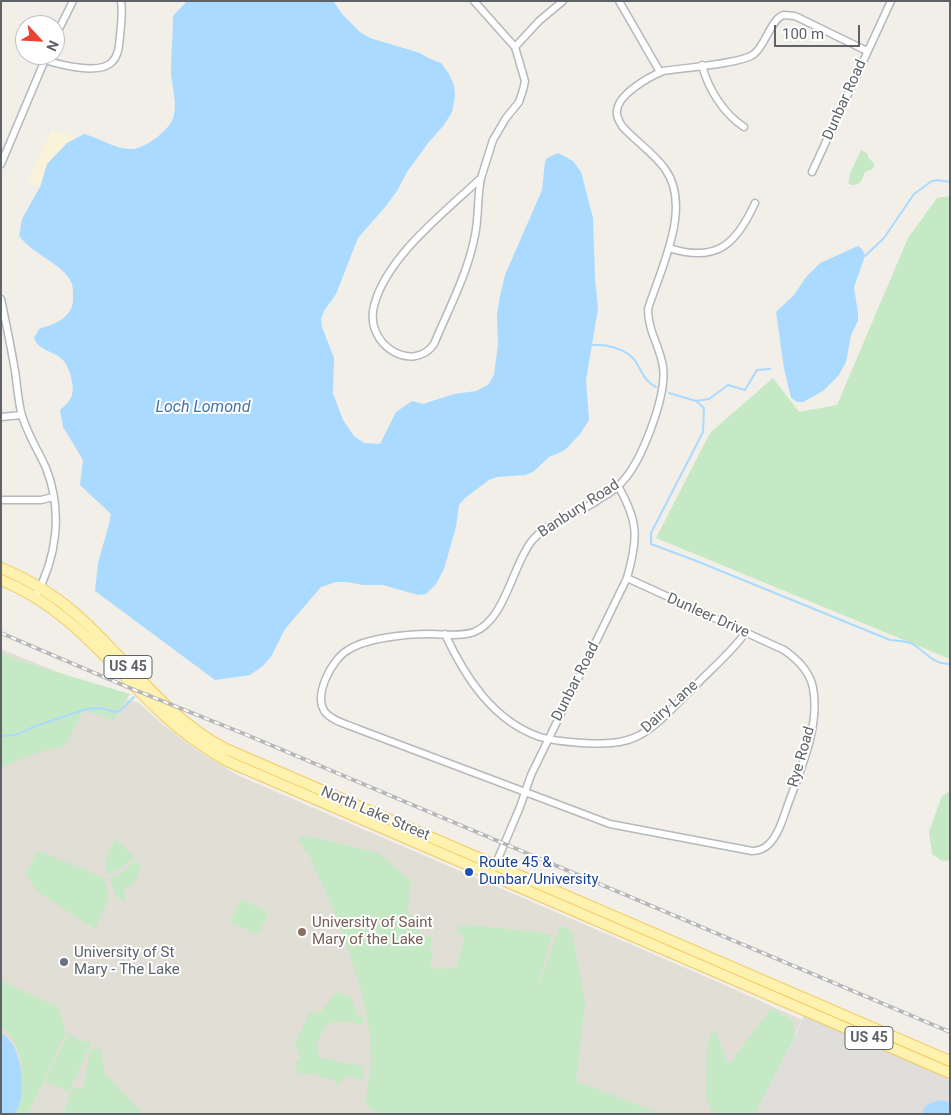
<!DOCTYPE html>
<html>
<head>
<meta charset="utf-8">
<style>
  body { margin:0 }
  #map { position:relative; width:951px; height:1115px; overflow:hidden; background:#f1efe8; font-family:Roboto,sans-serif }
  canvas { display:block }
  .frame { position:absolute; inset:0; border:2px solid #5f6368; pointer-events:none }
  .north { position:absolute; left:15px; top:15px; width:50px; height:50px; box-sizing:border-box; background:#fff; border:1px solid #bfc1c3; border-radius:50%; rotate:115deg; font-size:14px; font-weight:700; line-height:20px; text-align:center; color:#5f6368 }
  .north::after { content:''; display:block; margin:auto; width:18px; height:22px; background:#ea4335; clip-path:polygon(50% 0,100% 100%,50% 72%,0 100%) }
  .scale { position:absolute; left:774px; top:25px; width:86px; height:22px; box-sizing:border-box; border:2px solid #5f6368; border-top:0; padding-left:6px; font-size:15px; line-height:18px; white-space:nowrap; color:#5f6368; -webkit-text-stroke:4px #fff; paint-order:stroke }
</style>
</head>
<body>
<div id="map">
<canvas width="951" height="1115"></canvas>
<div class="frame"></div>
<div class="north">N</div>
<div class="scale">100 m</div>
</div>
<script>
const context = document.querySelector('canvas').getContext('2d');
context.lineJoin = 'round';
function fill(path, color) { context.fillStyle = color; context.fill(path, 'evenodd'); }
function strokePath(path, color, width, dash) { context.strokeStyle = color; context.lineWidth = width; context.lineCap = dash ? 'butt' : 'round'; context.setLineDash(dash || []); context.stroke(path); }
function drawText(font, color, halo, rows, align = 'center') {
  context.font = font + ' Roboto,sans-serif'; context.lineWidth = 4; context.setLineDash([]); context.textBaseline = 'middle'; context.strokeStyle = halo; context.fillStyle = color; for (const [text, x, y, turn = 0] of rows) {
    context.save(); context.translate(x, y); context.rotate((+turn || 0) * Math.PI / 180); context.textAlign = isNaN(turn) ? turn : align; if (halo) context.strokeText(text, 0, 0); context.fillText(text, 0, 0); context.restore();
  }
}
fill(new Path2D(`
  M809,1004L950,1064V1114H755L795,1036Z`), '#e0deda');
fill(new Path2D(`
  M1,649L120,697L139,703L161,723L195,749L237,775L725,985L802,1020L755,1114H1Z`), '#e1ded6');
fill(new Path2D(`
  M861,150L868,154V157L874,164C874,170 870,170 865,172C862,179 862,185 851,185L848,183L851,171Z
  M950,196V659L656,538L710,433L773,378L799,412L837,405L908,238L937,198Z
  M1,653L33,665L130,694L113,720L83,710L66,745L34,754L1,768Z
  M950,791V860L942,861L932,854L929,832L942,796Z
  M309,836L378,853L411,881L408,912L419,924L420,935L433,936L430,948L433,954L430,965L437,969L456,968L465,937L456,932L460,926L472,925L552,934L536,993L560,926L572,931L585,1003L576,1081L661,1114H380L365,1105L371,1063L369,1030L361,990L338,920L310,857L299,842V838Z
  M115,838L135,859C124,863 120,872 107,874C104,860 109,851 115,838Z
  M38,850L104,878L109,898L95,929L38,892L26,874Z
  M133,863H140L141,867L133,885L124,888L125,901C112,895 114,890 110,878L118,875Z
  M241,899L264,910L268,913L258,935L230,922Z
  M1,981L58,1007L66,1033L28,1114H15C25,1087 27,1046 1,1027Z
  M336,992L351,997L357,1015L363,1017V1025C349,1021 338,1019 325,1026L316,1046L320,1059L328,1058L341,1063L364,1066V1078L361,1080L345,1075V1079L336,1085L334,1080L322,1078L315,1073L299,1075L295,1065L300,1056L295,1044L311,1010L319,1014Z
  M771,1008L792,1020L795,1036L755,1114H713L705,1095L707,1047L714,1028L729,1065Z
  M69,1033L76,1039L91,1043L69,1092L45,1081Z
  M100,1048L105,1074L143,1114H63L72,1088L83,1089L90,1050Z`), '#c5e8c5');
fill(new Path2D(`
  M52,129L74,137V139L67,143L47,164L40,187L28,181Z`), '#fbf3d9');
fill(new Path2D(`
  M187,1H333L343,15L360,32L370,38L420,53L428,58L441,63L449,74L454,85L455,96L452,112L444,125L429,142L407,172L397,191L386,206L358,238L336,294L324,311L321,319L322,327L334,358L333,393L343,420L354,436L364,443L380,444L396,412L412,401L423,404L454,394L476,391L488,385L494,375L498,345L497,314L500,296L505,275L542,190L545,162L547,158L558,153L573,161L581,172L593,218L595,277L598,309L586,380L589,420L580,434L565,450L549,457L533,472L525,475L497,477L489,480L465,498L459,505L456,527L444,569L436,584L426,594L418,595L383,585H363L347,582H336L321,587L285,629L272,655L264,665L250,675L215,680L95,591L98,563L109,524L111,514L80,485L83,460L63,427L60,410C65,406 70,401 72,395C75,385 69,365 61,358C52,351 38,350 34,338L39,329C54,324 71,319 73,301C73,293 74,285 69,278C59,263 32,253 19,236L22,219L40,187L47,164L67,143L84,134C100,138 114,149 131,149C145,149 171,130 174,115C177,102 172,87 171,73C171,54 173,35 173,16Z
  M858,246L862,249L865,256L854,287L858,313V321L851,335L846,362L839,375L823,391L803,402H797L791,398L784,368L776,312L794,295L806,277L820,263Z
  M1,1033C20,1043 24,1079 21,1099C20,1104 17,1109 15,1114H1Z
  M943,1100L950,1103V1114H922C924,1103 934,1101 943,1100Z`), '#aadaff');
strokePath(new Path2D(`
  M865,256L884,238L914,194L932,181L938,180L950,182
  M592,345C606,344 628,349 636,362C642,372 645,382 656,387
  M669,393L696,401L709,399L728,385L745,390L757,370L770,369
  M696,401L704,408L703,432L651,533V544L694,560L890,640C897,641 909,641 914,645C926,652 934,665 950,664
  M1,736L15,735L36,726L86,709L101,708L115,712L121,710L134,697`), '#aadaff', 2);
const street = new Path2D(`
  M474,1L515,47L525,81L523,90L519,102L506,118L493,140L481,178
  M619,1L660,72
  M55,37L73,1
  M515,47L539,21L563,1
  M45,60C61,65 100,75 112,62C119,55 119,45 120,36C121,24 123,13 121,1
  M702,65C708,89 724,114 744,127
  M1,164L47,55
  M812,172L891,1
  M481,178C477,197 479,217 475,235C468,273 449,308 434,344C413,374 364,345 374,306C386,257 445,212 481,178Z
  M669,248C716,263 736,245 755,203
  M1,299C6,323 11,347 15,371C17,384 18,399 21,412C26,432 38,450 46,468C63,511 57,558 35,597
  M1,417L22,415
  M1,500H41L53,497
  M627,578L784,650C797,659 810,672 813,688C820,725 802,766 790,799C784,814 780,833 769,844C764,849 758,851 752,851L610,824L358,729C349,725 332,721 325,712C313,695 332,659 348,650C366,638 407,634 429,634C443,634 460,637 474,632C505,620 512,567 531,542C547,521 577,515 598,500C606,495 616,490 622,482C642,461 667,395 663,367C660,346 648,332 648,309C660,270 693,207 665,169C653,152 635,141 622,126C619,121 616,116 617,111C618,94 649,77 663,71C682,68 741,64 754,54C765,46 772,17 784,15C787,15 792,16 795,16L867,51
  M445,634C465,677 493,721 540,737C553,741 568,742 581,743C602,744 621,745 640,735C661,723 677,703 694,687C711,669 731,653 746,632
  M494,868L520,807L531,775L627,578C638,539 639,522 618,486`);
const primary = new Path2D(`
  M1,568C28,579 53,594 76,614C127,659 164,717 226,749L950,1061
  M1,580C71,608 111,667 165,716C183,733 205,748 227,761L950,1073`);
strokePath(street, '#b5b8bc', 9);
strokePath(primary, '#f2c960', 12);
strokePath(street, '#fff', 6);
strokePath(primary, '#fff2af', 10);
const rail = new Path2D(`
  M1,633L125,686L247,735L950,1032`);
strokePath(rail, '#b6b7b8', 4);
strokePath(rail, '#fff', 2, [5.5]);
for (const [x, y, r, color] of [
  [469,872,5,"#1a4fb4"],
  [302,932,5,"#8d6e63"],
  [64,962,5,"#6b7280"]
]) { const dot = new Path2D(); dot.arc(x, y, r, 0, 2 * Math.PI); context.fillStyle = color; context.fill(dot); strokePath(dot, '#fff', 2); }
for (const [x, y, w] of [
  [128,667,48],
  [869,1038,48]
]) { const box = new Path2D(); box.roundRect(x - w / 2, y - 11.5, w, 23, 4); context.fillStyle = '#fff'; context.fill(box); strokePath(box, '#5f6368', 1); }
drawText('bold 14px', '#5f6368', null, [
  ["US 45",128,667],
  ["US 45",869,1038]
]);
drawText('15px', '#5f6368', '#fff', [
  ["Dunbar Road",845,100,-66],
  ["Banbury Road",579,509,-33],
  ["Dunleer Drive",708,616,24],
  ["Dunbar Road",576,682,-63],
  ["Dairy Lane",670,707,-42],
  ["Rye Road",802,757,-74],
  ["North Lake Street",375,814,23]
]);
drawText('15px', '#164399', '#fff', [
  ["Route 45 &",479,863],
  ["Dunbar/University",479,880]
], 'left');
drawText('15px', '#785e54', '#fff', [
  ["University of Saint",312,923],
  ["Mary of the Lake",312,940]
], 'left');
drawText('15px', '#5b616d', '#fff', [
  ["University of St",74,953],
  ["Mary - The Lake",74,970]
], 'left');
drawText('italic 16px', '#4174aa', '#fff', [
  ["Loch Lomond",203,408]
]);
</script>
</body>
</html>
